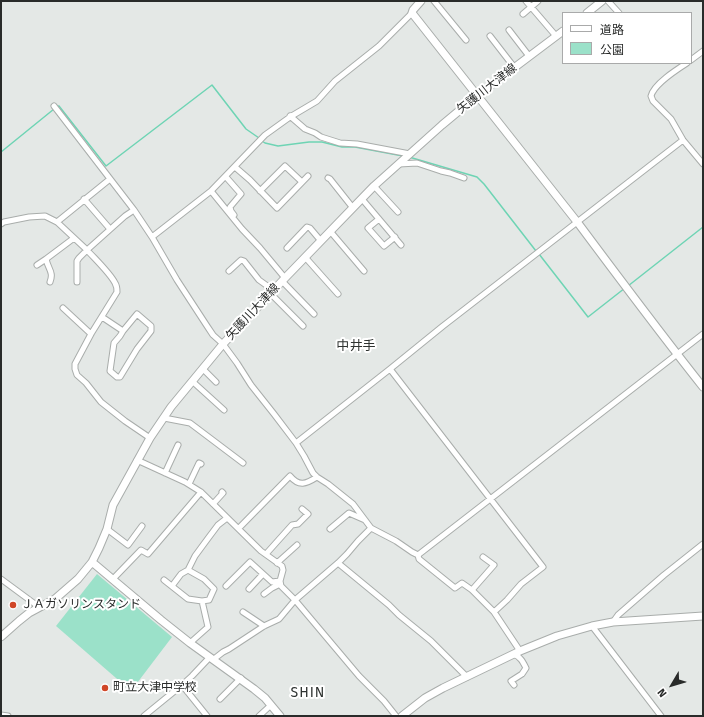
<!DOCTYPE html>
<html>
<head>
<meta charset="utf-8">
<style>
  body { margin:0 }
  #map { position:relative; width:704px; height:717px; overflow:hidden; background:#e4e8e6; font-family:"Fira Sans","Noto Sans JP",sans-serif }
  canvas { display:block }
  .frame { position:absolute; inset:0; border:2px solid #292b2a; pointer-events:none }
  .legend { position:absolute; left:562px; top:12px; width:130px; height:52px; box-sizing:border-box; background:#fff; border:1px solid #a9aaaa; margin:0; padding:5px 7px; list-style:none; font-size:12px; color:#292b2a }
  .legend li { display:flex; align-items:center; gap:8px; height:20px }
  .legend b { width:20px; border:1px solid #a9aaaa }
  .north { position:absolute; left:652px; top:665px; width:40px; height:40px; -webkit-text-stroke:3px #fff; paint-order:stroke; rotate:232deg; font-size:11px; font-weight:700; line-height:16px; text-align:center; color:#292b2a }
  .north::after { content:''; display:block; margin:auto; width:14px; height:18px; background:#292b2a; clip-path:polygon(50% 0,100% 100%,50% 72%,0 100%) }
</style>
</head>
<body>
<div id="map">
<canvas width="704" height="717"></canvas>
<div class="frame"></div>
<ul class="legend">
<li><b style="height:5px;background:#fff"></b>道路</li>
<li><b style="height:11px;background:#9be1c9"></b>公園</li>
</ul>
<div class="north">N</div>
</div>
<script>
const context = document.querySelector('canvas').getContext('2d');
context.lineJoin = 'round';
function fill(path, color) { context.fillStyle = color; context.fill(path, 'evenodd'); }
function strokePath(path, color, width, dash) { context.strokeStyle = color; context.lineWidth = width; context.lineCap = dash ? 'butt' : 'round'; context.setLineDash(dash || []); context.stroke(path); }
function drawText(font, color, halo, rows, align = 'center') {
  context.font = font + ' "Fira Sans","Noto Sans JP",sans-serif'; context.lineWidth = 4; context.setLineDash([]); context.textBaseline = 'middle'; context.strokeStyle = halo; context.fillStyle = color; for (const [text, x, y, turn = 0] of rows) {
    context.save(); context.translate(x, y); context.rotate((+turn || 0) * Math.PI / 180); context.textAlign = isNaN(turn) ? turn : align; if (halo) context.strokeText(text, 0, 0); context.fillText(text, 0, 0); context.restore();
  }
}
fill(new Path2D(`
  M97,574L172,637L131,691L56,626Z`), '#9be1c9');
strokePath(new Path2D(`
  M57,107L59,106L106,166L212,85L246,129L259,138
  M262,141L265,143L278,146L309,142H322L342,147H355L403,156
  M1,152L54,109
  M409,157L477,177L484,184L536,251
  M539,254L588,317L625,288
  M628,286L703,227`), '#6ed4b4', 1.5);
const street = new Path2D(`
  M434,1L466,40
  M526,1L556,36
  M608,1L619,13
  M523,14L538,1
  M509,30L529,56
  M490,36L514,67
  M691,60L703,51
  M687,63C676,70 654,84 651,96L653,101L671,119L683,140L703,164
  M54,106L134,210L152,237L177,280L207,326L213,335L223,344L237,363L251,385L274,414L296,443L304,456L313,473L317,477L328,484L353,504L371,528L396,541L412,552L418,555L419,559L455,588L462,583L472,590L494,612L520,651
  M290,116L305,129L315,133L321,137L340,143L357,144L410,154
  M399,164L417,163L441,171L450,173L464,178
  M235,167L250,180L277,208L308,176
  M226,177L241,194L230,207L231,211L234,215
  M328,178L330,179L353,208
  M374,186L398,212
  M211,191L242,229L260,248L285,278
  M260,191L285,166L302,182
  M84,199L110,229
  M362,199L401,245
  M134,210L125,216L87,250C95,259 110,273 115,283C117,286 117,289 117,292L91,334L75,364V369L77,375L86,383L101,402L125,421L150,438
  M379,219L368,228L384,246L395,237
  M1,224L4,222L29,217L45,216L57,222
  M330,231L364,271
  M152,237L211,191L265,135L290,117L317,101L335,81L379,46L412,13
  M287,248L307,227L310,228L321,241
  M305,257L338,294
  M37,265L46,259
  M229,271L241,260L244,261L259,280L273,290
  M282,281L314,314
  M50,282C54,272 48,269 46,259L74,238
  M77,282V261L79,258L87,250L57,222L110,179
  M270,293L303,326
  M63,308L91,334
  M102,317L123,331L137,314L151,326V331L137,349L120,377H117L110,371L114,343L120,336L123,331
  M203,369L216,382
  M390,369L543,567L521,584L507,600L494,612
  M192,381L224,410
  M164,418L190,423L243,463
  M296,443L390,369L443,326L683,140
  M137,460L185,482L201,492L261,551L282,566L283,570L280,581L281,586L295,600L359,676L384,701L396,716
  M165,473L178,445
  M189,484L199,463L201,464
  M213,504L223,493L222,492
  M239,528L290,476C299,487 306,484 317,477
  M107,529L128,545L142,526
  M330,529L349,513L365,520
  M266,554L292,525L298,524L308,514L302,509
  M418,555L703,334
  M277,563L297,545
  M338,563L389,605L399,615L431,641L467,677
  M188,570L204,579L214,589L209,600L202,601L208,627L190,643
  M1,579L39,607
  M113,579L141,550L148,554L201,492
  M164,580L188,599L202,601
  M172,586L181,574L188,570L195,556L209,537L218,525L227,518
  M226,586L250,562L272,582L280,581
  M249,589L263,574
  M472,590L494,565L483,557
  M264,594L272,588L280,584
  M243,612L264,626
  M613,622L618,615L664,575L703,544
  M592,626L661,716
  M513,654C520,656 523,662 526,668L522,674L511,681L514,685
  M214,659L223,652L229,649L264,626L279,619L295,600L338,563L347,554L358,541L371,528
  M220,699L241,678
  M1,715L8,716
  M144,716L182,685
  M207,716L182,685L192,676L210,657
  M259,716L271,705`);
const secondary = new Path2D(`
  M421,1L413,10L412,13C468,83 523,153 578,223C619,278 660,333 703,387
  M587,13L602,1
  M92,562L161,620L190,643L254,689L265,698L280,716
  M1,637L19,621L29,613L55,599L78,579L92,562L99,548L107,529L113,505L150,438L171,407L223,344L285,278L374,186L442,125L478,95L563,31
  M402,716L425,698L443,688L520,651L557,636L592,626L613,622L703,616`);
strokePath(street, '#a9adab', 7);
strokePath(secondary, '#a9adab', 9);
strokePath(street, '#fff', 5);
strokePath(secondary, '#fff', 7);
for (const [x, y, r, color] of [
  [13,605,4,"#d04627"],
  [105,688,4,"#d04627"]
]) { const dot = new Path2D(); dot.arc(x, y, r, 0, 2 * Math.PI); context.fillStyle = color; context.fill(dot); strokePath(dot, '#fff', 1.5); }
drawText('12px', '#292b2a', '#fff', [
  ["矢護川大津線",487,89,-38],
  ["矢護川大津線",253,312,-47]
]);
drawText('12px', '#292b2a', '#fff', [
  ["ＪＡガソリンスタンド",21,605],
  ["町立大津中学校",113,688]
], 'left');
drawText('13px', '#2f3331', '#fff', [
  ["中井手",356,346]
]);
context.letterSpacing = '1px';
drawText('14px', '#2f3331', '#fff', [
  ["SHIN",308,693]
]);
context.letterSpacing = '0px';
</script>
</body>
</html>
